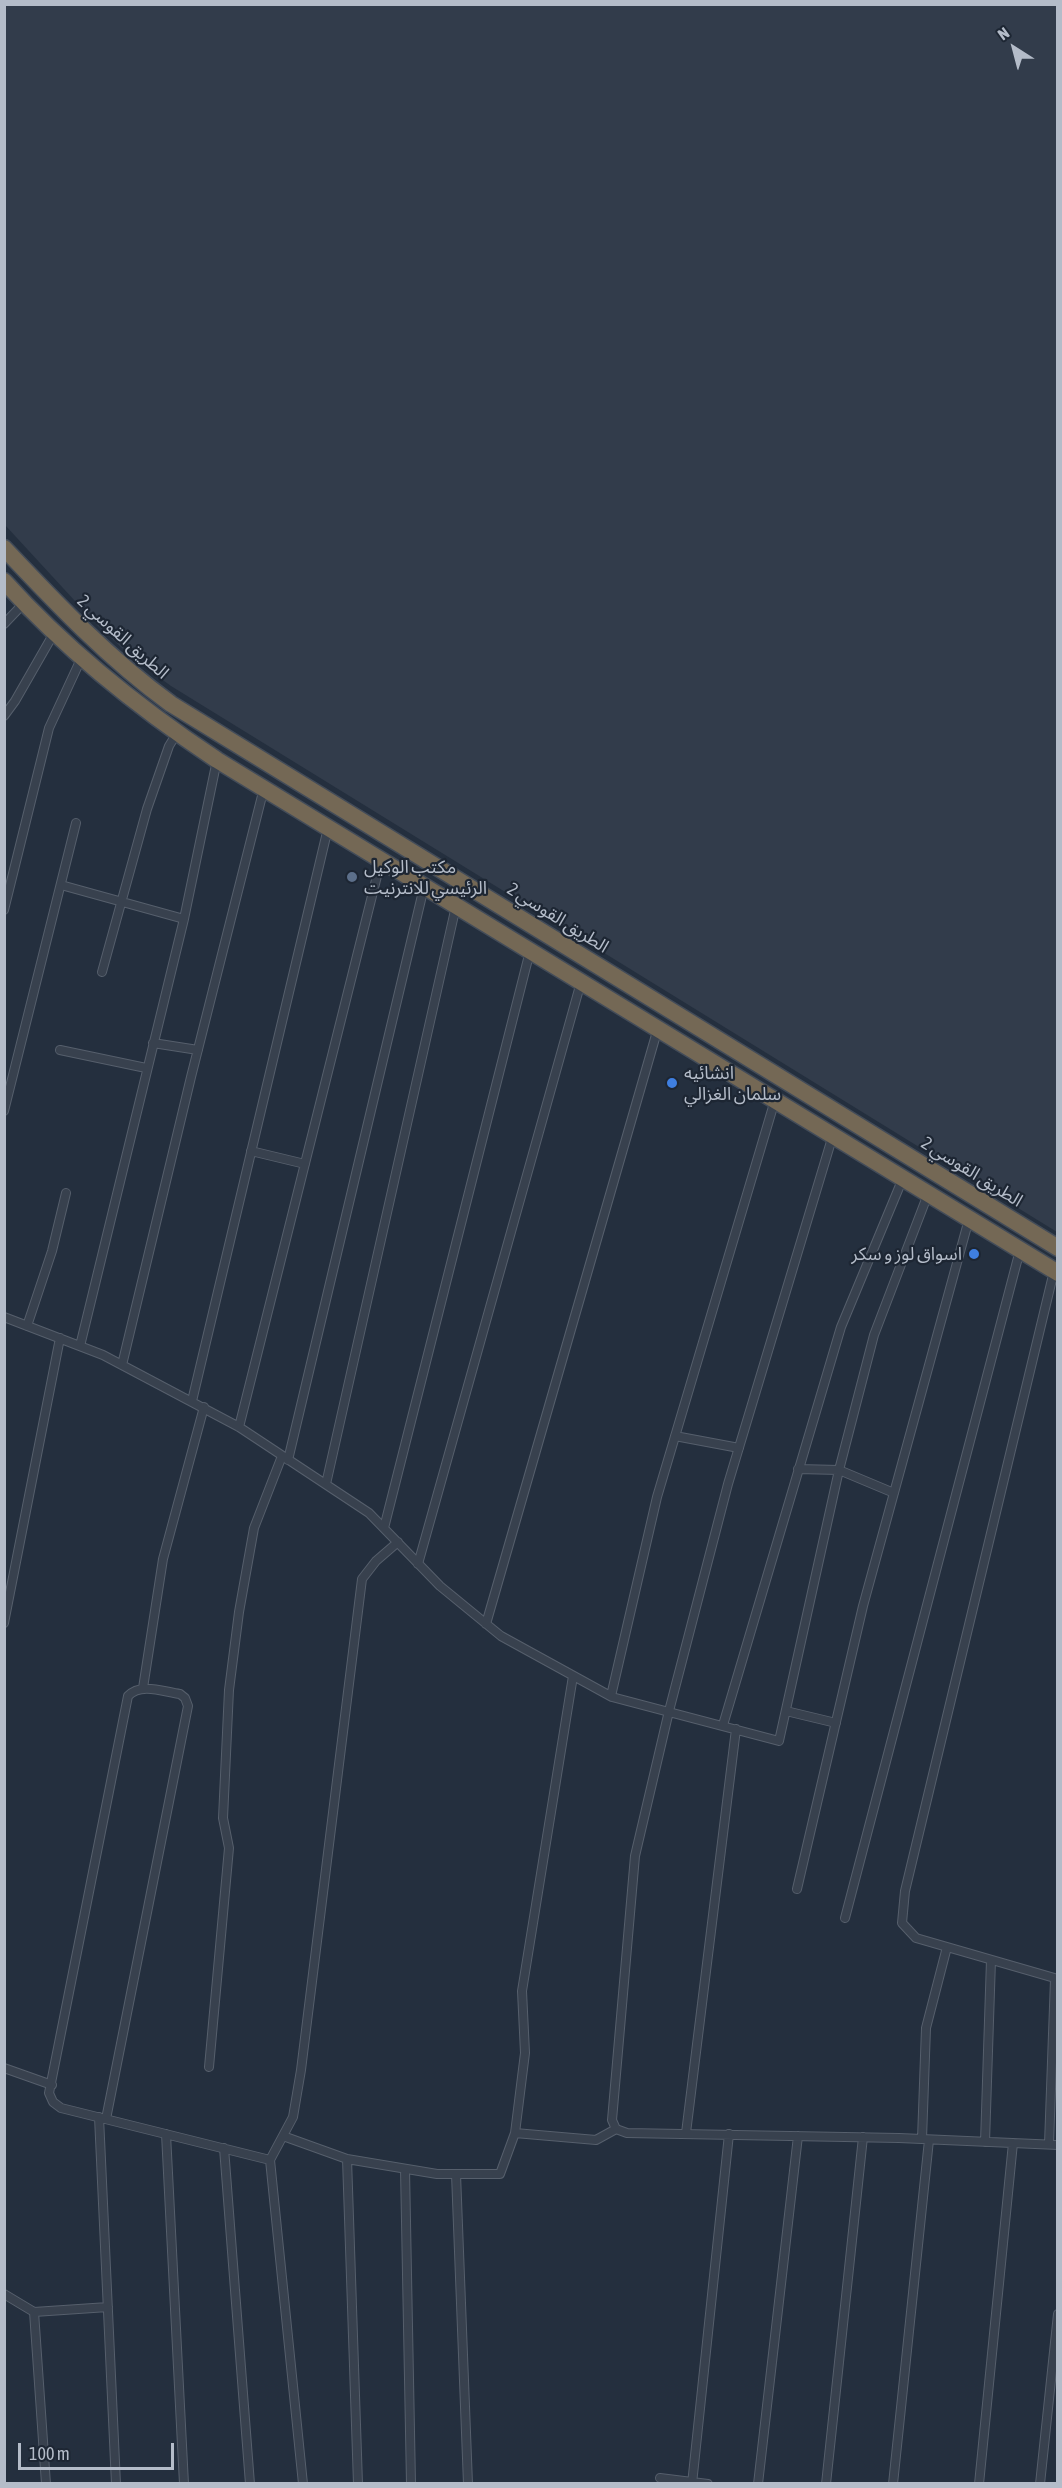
<!DOCTYPE html>
<html>
<head>
<meta charset="utf-8">
<style>
  body { margin:0 }
  #map { position:relative; width:1062px; height:2488px; overflow:hidden; background:#242f3e; font-family:"Asap Condensed",sans-serif }
  canvas { display:block }
  .frame { position:absolute; inset:0; border:6px solid #b4bcc9; pointer-events:none }
  .north { position:absolute; left:984px; top:18px; width:60px; height:60px; -webkit-text-stroke:4px #1d2633; paint-order:stroke; rotate:324deg; font-size:16px; font-weight:700; line-height:24px; text-align:center; color:#b4bcc9 }
  .north::after { content:''; display:block; margin:auto; width:21px; height:27px; background:#b4bcc9; clip-path:polygon(50% 0,100% 100%,50% 72%,0 100%) }
  .scale { position:absolute; left:18px; top:2443px; width:156px; height:27px; box-sizing:border-box; border:3px solid #b4bcc9; border-top:0; padding-left:8px; font-size:18px; line-height:21px; white-space:nowrap; color:#b4bcc9; -webkit-text-stroke:4px #1d2633; paint-order:stroke }
</style>
</head>
<body>
<div id="map">
<canvas width="1062" height="2488"></canvas>
<div class="frame"></div>
<div class="north">N</div>
<div class="scale">100 m</div>
</div>
<script>
const context = document.querySelector('canvas').getContext('2d');
context.lineJoin = 'round';
function fill(path, color) { context.fillStyle = color; context.fill(path, 'evenodd'); }
function strokePath(path, color, width, dash) { context.strokeStyle = color; context.lineWidth = width; context.lineCap = dash ? 'butt' : 'round'; context.setLineDash(dash || []); context.stroke(path); }
function drawText(font, color, halo, rows, align = 'center') {
  context.font = font + ' "Asap Condensed","Noto Sans Arabic",sans-serif'; context.lineWidth = 4.5; context.setLineDash([]); context.textBaseline = 'middle'; context.strokeStyle = halo; context.fillStyle = color; for (const [text, x, y, turn = 0] of rows) {
    context.save(); context.translate(x, y); context.rotate((+turn || 0) * Math.PI / 180); context.textAlign = isNaN(turn) ? turn : align; if (halo) context.strokeText(text, 0, 0); context.fillText(text, 0, 0); context.restore();
  }
}
fill(new Path2D(`
  M4,5H1057V1232L171,686L134,659L98,626L5,525Z`), '#323c4b');
const street = new Path2D(`
  M4,624L24,603
  M4,716L15,701L54,633
  M61,885L184,919
  M4,910L49,728L81,659
  M102,972L147,809L169,746L177,733
  M153,1043L198,1050
  M60,1050L146,1068
  M4,1111L76,823
  M833,1135L728,1484L669,1711L635,1856L612,2120L616,2129L627,2133L899,2138L1058,2145
  M251,1151L305,1164
  M1054,1271L905,1891L902,1923L916,1938L1058,1979
  M4,1317L103,1355L239,1427L369,1513L440,1586L501,1636L612,1697L779,1741L839,1470L874,1335L928,1194
  M27,1326L52,1251L66,1193
  M80,1346L184,919L217,760
  M122,1365L191,1077L264,788
  M192,1401L328,828
  M239,1427L381,860
  M675,1436L739,1448
  M288,1460L424,887
  M798,1469L839,1470L894,1493
  M326,1484L456,906
  M384,1528L530,951
  M418,1564L581,982
  M4,1623L60,1338
  M486,1624L658,1028
  M143,1688L163,1559L204,1407
  M611,1696L657,1497L775,1100
  M786,1711L836,1723
  M723,1725L841,1327L903,1178
  M797,1889L863,1606L969,1219
  M845,1918L1020,1250
  M209,2067L229,1848L223,1818L229,1690L239,1612L254,1528L282,1456
  M4,2068L52,2085
  M99,2117L116,2484
  M106,2119L188,1706L185,1698L180,1694C164,1692 141,1682 128,1696L49,2093L53,2102L61,2108L270,2160
  M515,2133L596,2140L616,2129
  M686,2133L736,1729
  M166,2134L184,2484
  M283,2136L347,2159L437,2174H500L515,2133L525,2053L522,1991L573,1676
  M922,2139L926,2028L947,1947
  M985,2142L991,1960
  M1049,2144L1055,1979
  M224,2148L250,2484
  M347,2159L358,2484
  M405,2169L411,2484
  M456,2174L468,2484
  M4,2294L34,2312L108,2307
  M34,2312L46,2484
  M660,2478L708,2484
  M303,2484L270,2160L293,2117L301,2070L362,1579L376,1561L398,1542
  M692,2484L729,2134
  M758,2484L798,2136
  M826,2484L863,2137
  M893,2484L929,2140
  M979,2484L1013,2143
  M1040,2484L1058,2314`);
const highway = new Path2D(`
  M4,548C57,604 108,658 171,704L1058,1248
  M4,581C67,651 139,708 217,760L1058,1273`);
strokePath(street, '#565f6c', 10);
strokePath(highway, '#434c59', 19);
strokePath(street, '#38414e', 8);
strokePath(highway, '#746855', 16);
for (const [x, y, r, color] of [
  [352,877,6,"#5c6f8a"],
  [672,1083,6,"#3f7fe0"],
  [974,1254,6,"#3f7fe0"]
]) { const dot = new Path2D(); dot.arc(x, y, r, 0, 2 * Math.PI); context.fillStyle = color; context.fill(dot); strokePath(dot, '#1d2633', 2); }
drawText('18px', '#b4bcc9', '#1d2633', [
  ["الطريق القوسي 2",123,637,42],
  ["الطريق القوسي 2",558,918,32],
  ["الطريق القوسي 2",972,1172,32]
]);
drawText('18px', '#b4bcc9', '#1d2633', [
  ["مكتب الوكيل",364,867],
  ["الرئيسي للانترنيت",364,888],
  ["انشائيه",684,1073],
  ["سلمان الغزالي",684,1094],
  ["اسواق لوز و سكر",962,1254,"right"]
], 'left');
</script>
</body>
</html>
